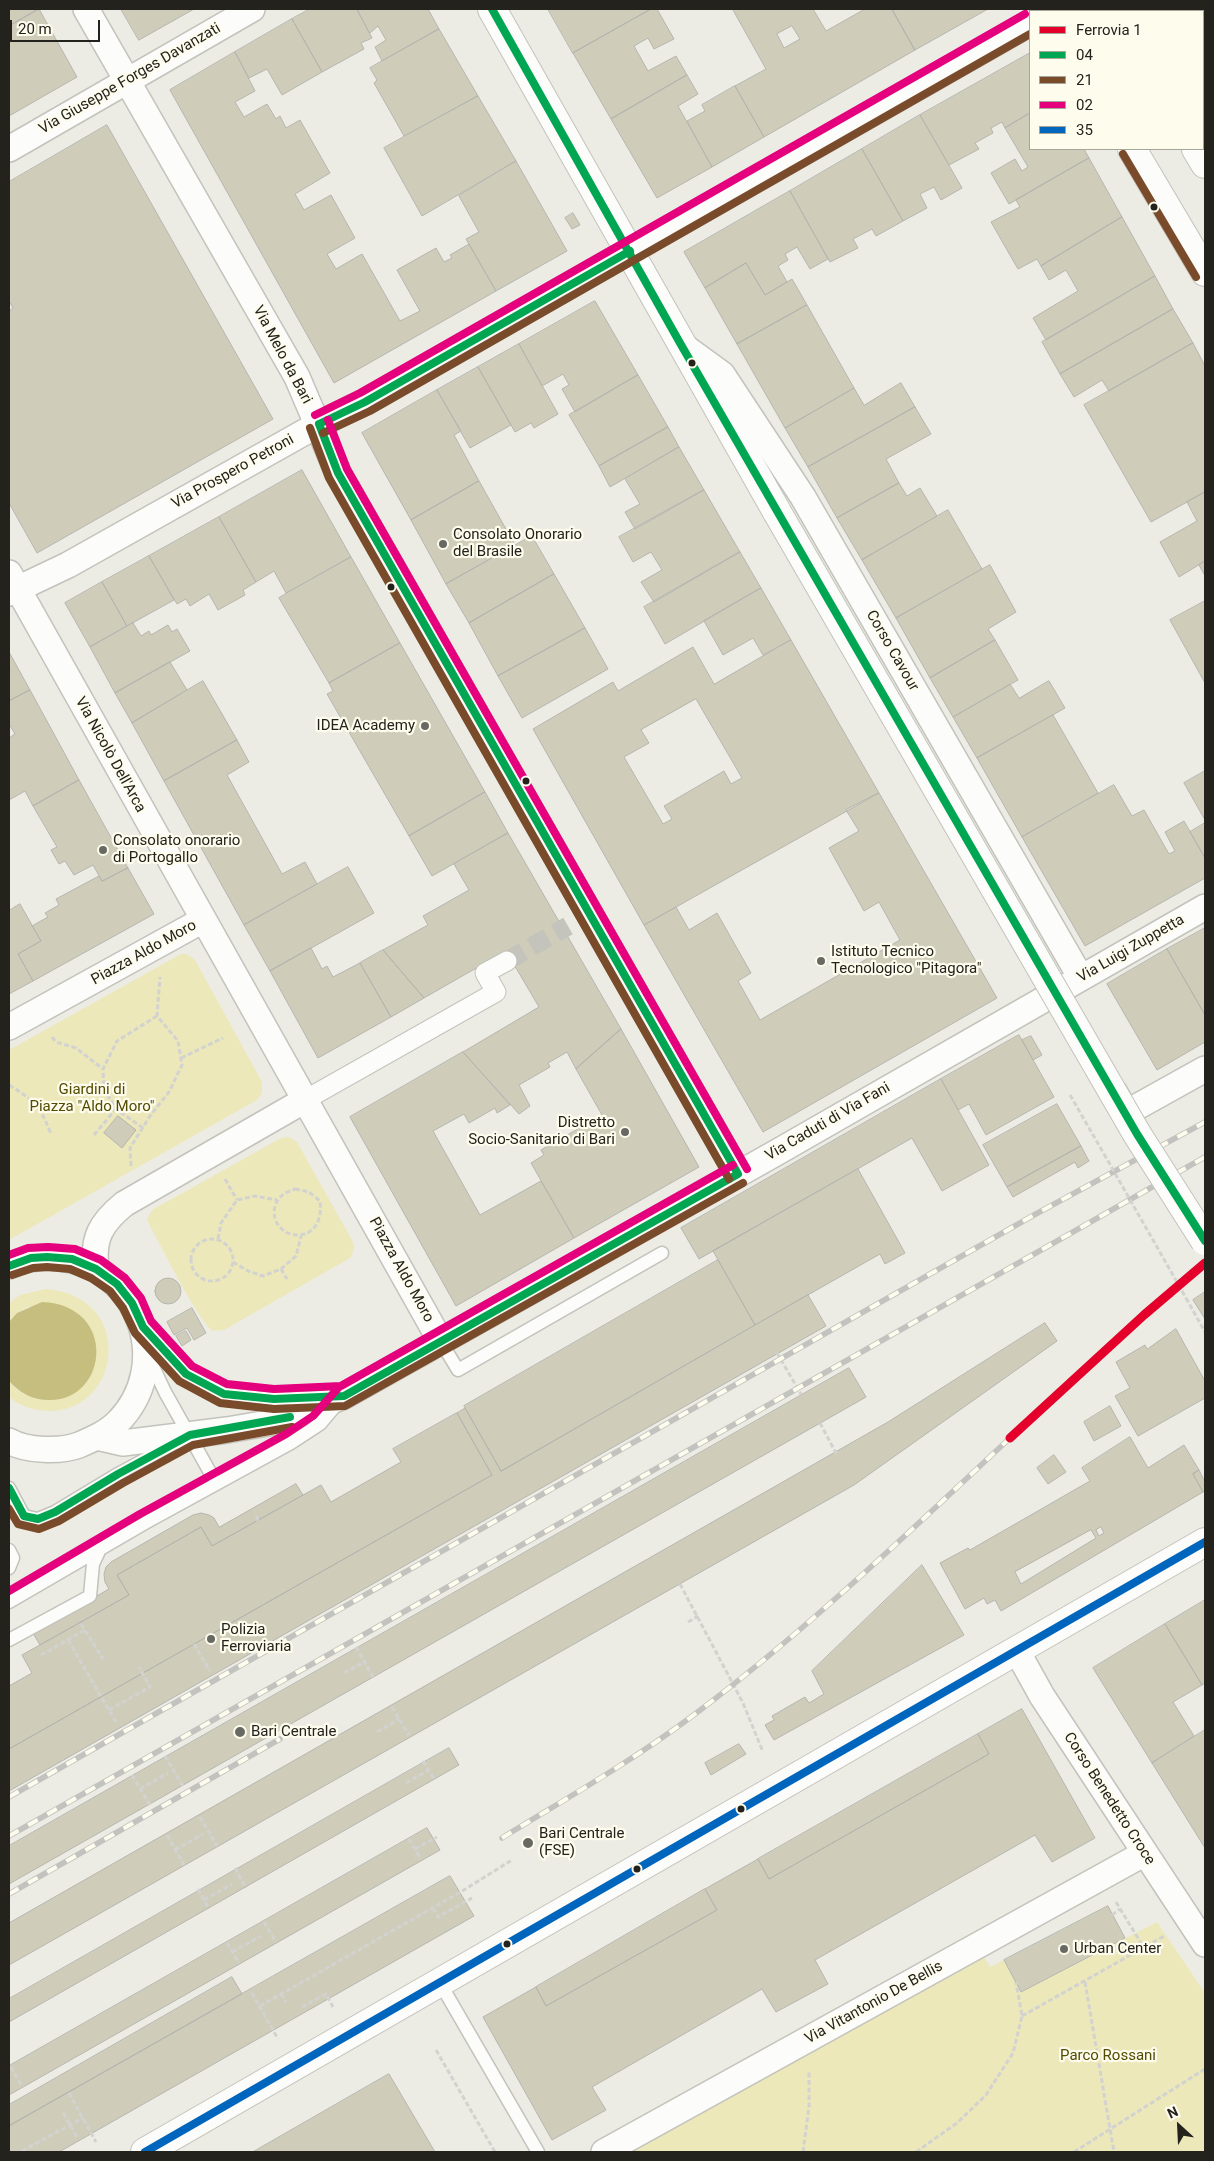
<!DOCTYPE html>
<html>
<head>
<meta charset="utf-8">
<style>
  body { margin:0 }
  #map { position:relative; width:1214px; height:2161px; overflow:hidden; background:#ecece4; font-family:Roboto,sans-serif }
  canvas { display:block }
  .frame { position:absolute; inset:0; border:10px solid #23221d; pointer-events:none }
  .legend { position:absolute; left:1029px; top:10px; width:175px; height:140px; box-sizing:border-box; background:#fdfced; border:1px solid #a6a59a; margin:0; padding:6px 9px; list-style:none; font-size:15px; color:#23221d }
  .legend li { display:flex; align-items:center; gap:10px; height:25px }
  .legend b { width:25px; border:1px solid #a6a59a }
  .north { position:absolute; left:1154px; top:2101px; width:50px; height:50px; -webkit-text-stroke:4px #fdfced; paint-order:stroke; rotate:335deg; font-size:14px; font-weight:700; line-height:20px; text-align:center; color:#23221d }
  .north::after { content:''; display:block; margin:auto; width:18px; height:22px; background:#23221d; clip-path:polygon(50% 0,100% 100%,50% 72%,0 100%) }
  .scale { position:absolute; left:10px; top:20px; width:90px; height:22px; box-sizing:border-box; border:2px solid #23221d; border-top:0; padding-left:6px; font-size:15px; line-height:18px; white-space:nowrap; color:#23221d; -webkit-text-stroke:4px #fdfced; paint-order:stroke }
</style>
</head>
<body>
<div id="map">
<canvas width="1214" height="2161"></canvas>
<div class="frame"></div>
<ul class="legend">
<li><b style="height:6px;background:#e4002b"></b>Ferrovia 1</li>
<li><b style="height:6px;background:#00a651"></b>04</li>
<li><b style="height:6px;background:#7a4b2a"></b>21</li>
<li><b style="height:6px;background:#e5007d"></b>02</li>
<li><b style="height:6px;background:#0065bd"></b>35</li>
</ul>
<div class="north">N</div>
<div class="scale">20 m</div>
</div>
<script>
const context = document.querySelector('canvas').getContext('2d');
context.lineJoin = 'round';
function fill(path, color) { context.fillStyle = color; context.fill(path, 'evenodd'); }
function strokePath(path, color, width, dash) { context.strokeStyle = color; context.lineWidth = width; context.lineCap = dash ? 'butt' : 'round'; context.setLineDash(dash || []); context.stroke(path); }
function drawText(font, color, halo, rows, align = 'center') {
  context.font = font + ' Roboto,sans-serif'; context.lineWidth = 4.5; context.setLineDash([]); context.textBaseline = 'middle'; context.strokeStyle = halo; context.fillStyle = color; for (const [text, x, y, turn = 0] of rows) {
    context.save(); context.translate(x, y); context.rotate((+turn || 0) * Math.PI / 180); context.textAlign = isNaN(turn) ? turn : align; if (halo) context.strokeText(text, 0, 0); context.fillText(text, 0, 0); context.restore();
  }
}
fill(new Path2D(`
  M181,954H186L195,960L262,1082V1093L257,1100L9,1240V1050Z
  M289,1137L297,1142L353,1242L354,1250L350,1258L224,1330L213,1331C198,1321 161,1246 150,1226L147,1219L152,1210L281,1138Z
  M45,1289C135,1295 123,1409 51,1411C36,1411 21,1407 9,1397V1381C21,1395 35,1400 53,1400L29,1306L17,1313L9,1322L10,1302L20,1295Z
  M1157,1922L1205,1993V2152H626L984,1957L990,1967L1004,1960L1021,1992Z`), '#ece8ba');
fill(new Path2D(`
  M42,1302C118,1305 109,1401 49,1400C32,1400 20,1393 9,1381V1322L17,1313Z`), '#c6be7e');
const building = new Path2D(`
  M9,9H39L9,26Z
  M39,9L77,77L9,116V26Z
  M121,9H194L139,40Z
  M310,9H357L372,38L361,43L364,49L322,72L292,19Z
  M357,9H428L439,29L382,61L375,47L386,40L378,26L370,33Z
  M548,9H651L573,53Z
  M651,9H657L674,39L654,49L648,38L634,46L648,71L676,56L687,75L611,119L573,53Z
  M736,9H813L826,31L865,9H892L915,50L764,137L735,86L766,69L733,10ZM792,26L800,39L784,48L777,34Z
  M892,9H988L915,50Z
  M292,19L322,72L282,95L267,69L249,78L235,52Z
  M439,29L478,96L404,136L374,83L377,80L370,68Z
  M235,52L255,91L235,102L244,117L267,104L276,119L280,116L286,128L300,120L330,173L295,194L304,210L331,195L355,238L327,254L336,269L362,254L400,321L420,311L397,270L436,248L444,262L452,258L450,255L469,244L496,291L334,383L170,90Z
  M1030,53V113L1005,128L1002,122L991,128L993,133L975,143L979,149L949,165L920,115Z
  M687,75L698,94L678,106L712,167L657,198L611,119Z
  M735,86L764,137L712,167L687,121L705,111L702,105Z
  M478,96L516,161L422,216L384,148Z
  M1030,113V149H1084L1089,158L1009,204L991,173L1015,159L1022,171L1028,167L1005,128Z
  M920,115L962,188L941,200L934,187L920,194L927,208L903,221L862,149Z
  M107,125L273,419L37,553L9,503V311L13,308L9,301V182Z
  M862,149L903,221L876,236L872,229L853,239L858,248L830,262L790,191Z
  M1089,158L1122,217L1041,266L1037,259L1018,269L991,222L1020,207L1016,200Z
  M516,161L567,251L496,291L466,239L479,232L459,196Z
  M790,191L828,259L810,269L797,247L785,254L788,260L778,266L787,282L765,295L746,263L705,288L684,252Z
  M573,213L580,225L572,229L565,218Z
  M1122,217L1155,276L1046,340L1033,318L1078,291L1066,270L1049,280L1041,266Z
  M746,263L765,295L792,279L807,305L737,344L705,288Z
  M1155,276L1173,309L1060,374L1042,342Z
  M595,301L638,375L575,412L562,389L569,385L563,374L542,386L519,344Z
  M807,305L854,388L785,428L737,344Z
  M1173,309L1193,343L1109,391L1102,380L1074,397L1060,374Z
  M1193,343L1205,366V492L1151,522L1084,405Z
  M519,344L558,414L534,428L531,423L515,432L478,367Z
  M478,367L511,425L470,448L437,390Z
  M638,375L668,427L599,466L569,415Z
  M901,383L915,407L808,467L785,428L854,388L864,405Z
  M437,390L461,431L454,435L479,481L411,520L362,433Z
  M915,407L931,434L886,459L899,483L837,518L808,467Z
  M668,427L679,447L610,487L599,466Z
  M679,447L704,490L635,529L625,512L640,504L625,479Z
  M302,470L351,557L286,593L274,571L256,582L219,517Z
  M479,481L515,545L446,584L411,520Z
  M899,483L907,496L920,488L937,516L862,560L837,518Z
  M704,490L740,552L654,602L641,582L662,570L651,552L633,562L619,537Z
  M1205,492V561L1179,577L1160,542L1197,521L1187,502Z
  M948,510L982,569L896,618L862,560Z
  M219,517L256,582L243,590L245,595L218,610L209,594L190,606L186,599L177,604L149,556Z
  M532,536L554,574L469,623L446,584Z
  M740,552L761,588L665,644L644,607Z
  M149,556L174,600L127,626L102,582Z
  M351,557L400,643L329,683L279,598Z
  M1205,561V576L1199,565Z
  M990,565L1016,612L988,629L995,640L930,678L896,618Z
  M554,574L585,628L498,676L469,623Z
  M102,582L127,626L90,647L65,603Z
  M761,588L791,640L763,655L753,638L723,655L704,621Z
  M1205,601V683L1170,620Z
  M133,623L141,636L149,631L151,635L168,625L172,632L177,629L190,651L115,693L90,647Z
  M585,628L608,669L522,718L498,676Z
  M791,640L879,793L644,925L533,729L613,682L618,691L693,647L714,684ZM696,699L742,778L731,784L724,771L664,806L672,819L663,824L624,757L649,743L641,730Z
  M995,640L1018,680L953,717L930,678Z
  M400,643L485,792L409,836L327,694L333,691L329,683Z
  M9,652L30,690L9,701Z
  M170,662L187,690L132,723L115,693Z
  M203,681L237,740L164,781L132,723Z
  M1049,681L1065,708L977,758L953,717L1010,684L1019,698Z
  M30,690L79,780L33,806L25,791L9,800V738L15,734L9,724V701Z
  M1053,715L1098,793L1022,837L977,758Z
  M237,740L249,762L227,775L282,874L305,862L317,884L244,925L164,781Z
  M1205,771V820L1184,783Z
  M79,780L128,868L102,881L93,865L74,875L65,861L59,864L51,850L57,847L33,806Z
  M1114,785L1132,816L1144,810L1169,854L1175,851L1165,832L1184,821L1205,858V878L1085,946L1022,837Z
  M485,792L508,833L432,876L409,836Z
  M879,793L997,998L763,1132L644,925L676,907L689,930L717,913L751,973L738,981L760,1020L900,940L879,902L864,911L829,848L859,831L846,810Z
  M1205,823V858L1190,832Z
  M508,833L621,1029L576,1069L567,1052L548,1063L550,1067L519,1085L530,1106L519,1114L463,1052L539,1007L506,951L424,998L383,950L428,925L423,916L469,890L454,864Z
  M348,867L374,913L270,971L244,925Z
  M128,868L154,914L33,981L18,954L41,941L32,926L48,917L45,913L59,905L56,899L99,876L102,881Z
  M20,904L41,941L18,954L33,981L9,994V911Z
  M1205,928V1015L1167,949Z
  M311,948L322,969L327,966L333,977L360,963L391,1017L318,1058L270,971Z
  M1167,949L1205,1015V1042L1157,1070L1107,984Z
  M383,950L424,998L391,1017L360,963Z
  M621,1029L699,1167L574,1238L531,1163L544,1155L541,1150L602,1115L576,1069Z
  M1019,1035L1054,1097L986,1135L969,1104L958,1110L941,1079Z
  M1031,1036L1042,1055L1033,1060L1022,1040Z
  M463,1052L510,1105L497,1113L495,1108L469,1123L464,1114L433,1131L480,1215L541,1181L574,1238L456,1306L350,1117Z
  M941,1079L989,1165L942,1191L912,1138L699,1259L681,1228Z
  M1057,1104L1081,1146L1007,1187L983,1145Z
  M118,1116L136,1130L122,1148L104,1133Z
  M1081,1146L1089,1161L1078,1168L1075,1162L1013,1197L1007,1187Z
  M858,1169L905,1253L885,1264L880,1254L755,1325L713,1251Z
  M718,1260L755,1325L501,1471L464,1406Z
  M155 1291a13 13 0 1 1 26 0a13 13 0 1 1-26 0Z
  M1205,1292V1319L1193,1300Z
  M808,1295L826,1326L9,1791V1749L492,1475L457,1413L465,1408L501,1471Z
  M192,1308L206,1333L194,1340L187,1328L174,1335L167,1322Z
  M1045,1323L1057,1341L854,1485L9,1965V1923L888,1422Z
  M1176,1329L1205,1381V1398L1138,1436L1115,1396L1130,1388L1116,1362L1145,1345L1147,1349Z
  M186,1331L191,1340L182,1346L176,1336Z
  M849,1368L866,1397L9,1884V1846Z
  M1110,1406L1121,1426L1094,1441L1084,1422Z
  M457,1413L492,1475L9,1749V1686L32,1673L22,1655L129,1595L117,1575L201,1527L212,1546L321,1485L331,1502L401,1462L393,1449Z
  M1130,1437L1148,1468L1184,1445L1199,1470L1193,1474L1203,1492L1001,1611L995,1600L987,1604L984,1598L965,1609L940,1563L968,1548L970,1550L1090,1481L1082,1468ZM1101,1527L1104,1533L1099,1536L1096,1530ZM1091,1530L1096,1538L1021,1584L1015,1572Z
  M1054,1455L1066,1472L1048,1484L1037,1468Z
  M1199,1470L1205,1482V1491L1203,1492L1193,1474Z
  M296,1484L303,1495L212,1546L201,1527L117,1575L129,1595L40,1645L33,1633L109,1589L105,1582L104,1574L106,1567L111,1562L193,1515L201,1513L209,1515L214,1518L219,1527Z
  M922,1565L964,1635L774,1740L765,1725L774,1720L772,1716L805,1697L809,1703L824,1694L812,1671Z
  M1205,1600V1683L1202,1685L1165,1624Z
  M1165,1624L1202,1685L1173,1702L1194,1736L1152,1763L1093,1668Z
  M1022,1709L1095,1838L1052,1862L1035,1835L815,1960L828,1984L776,2012L762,1989L592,2087L606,2110L552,2140L483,2017L536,1987L546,2006L717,1910L705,1889L758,1859L769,1879L989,1754L978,1734Z
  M1205,1730V1848L1152,1763Z
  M978,1734L989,1754L769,1879L758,1859Z
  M739,1744L746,1754L711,1775L705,1763Z
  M449,1748L459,1765L9,2022V1999Z
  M427,1828L440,1850L9,2095V2066Z
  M450,1876L474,1916L59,2152H9V2126Z
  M705,1889L717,1910L546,2006L536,1987Z
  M1108,1906L1125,1938L1021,1992L1004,1960Z
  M232,1977L242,1994L9,2126V2105Z
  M389,2074L435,2152H253Z`);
fill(building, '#cfcdb9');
strokePath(building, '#b5b5af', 1);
strokePath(new Path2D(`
  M507,961L568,926`), '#c4c4bc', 19, [19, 9]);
const service = new Path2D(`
  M146,1330L186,1374L224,1394L274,1399L324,1397
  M441,1342L458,1370L662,1253
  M149,1358L165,1392L216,1483
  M9,1488L24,1516L38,1519L55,1512L118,1474L175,1443
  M9,1550L13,1558L9,1568
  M9,1602L145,1523L291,1443L320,1424L337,1404
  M9,1640L90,1596L93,1564L100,1549
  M440,1983L538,2152`);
const pedestrian = new Path2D(`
  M305,1100L496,992L485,973L507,961`);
const minor = new Path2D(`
  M86,9L297,377L338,473L738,1174
  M1158,11L1159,9
  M9,149L252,9
  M682,345L722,374L803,497L1081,978
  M9,573L441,1342
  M9,593L68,565L319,424L365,402L1030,23
  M9,1027L203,920
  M1115,1093L1126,1113L1205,1069
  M9,1266C26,1258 42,1256 60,1258C140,1267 174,1365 118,1422C107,1433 93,1439 79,1445C61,1452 26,1451 9,1441
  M96,1269C92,1238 101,1223 124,1204L305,1100
  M97,1437L123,1443L227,1430L285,1420L344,1396L774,1154L1205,907
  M1017,1651L1042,1696L1205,1944
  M604,2152L1145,1853`);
const tertiary = new Path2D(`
  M1132,149L1205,272`);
const secondary = new Path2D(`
  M492,9L777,512
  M1050,9L1052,11
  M1196,149L1205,164
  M145,2152L1205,1542`);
strokePath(service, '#c3c3bc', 15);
strokePath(pedestrian, '#c3c3bc', 21);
strokePath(minor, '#c3c3bc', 28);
strokePath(tertiary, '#c3c3bc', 30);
strokePath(secondary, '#c3c3bc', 30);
strokePath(new Path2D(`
  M52,1037L56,1042L76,1048L103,1069
  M181,1058L223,1038
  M9,1085C35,1101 40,1106 51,1134
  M1070,1095L1104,1154
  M143,1128L116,1109L104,1089L103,1069L117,1041L157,1016
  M94,1135L116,1109
  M131,1166L130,1148L150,1116L169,1092L182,1065L178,1041L157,1016L160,977
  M225,1179L237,1200
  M295,1189L309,1192L320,1201C326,1250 267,1241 275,1206C278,1196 286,1192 295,1189Z
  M191 1260a21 21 0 1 1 42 0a21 21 0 1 1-42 0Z
  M218,1239L221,1223L237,1200L255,1196L277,1200
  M233,1262L248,1271L263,1276L281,1269L296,1256L301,1236
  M281,1269L287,1279
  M1186,1298L1205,1332
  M777,1353L801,1394
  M820,1423L837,1455
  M256,1516L258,1521
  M680,1584L743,1703L763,1752
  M688,1622L698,1616
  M81,1624L103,1659
  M68,1640L117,1724
  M194,1644L210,1671
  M356,1647L373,1677
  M41,1655L85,1630
  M344,1673L364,1662
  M392,1707L409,1735
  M109,1710L150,1687L139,1667
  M377,1732L399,1719
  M165,1756L183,1786
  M423,1761L435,1780
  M132,1775L150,1805
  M406,1783L429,1770
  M140,1789L168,1773
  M200,1817L217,1846
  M167,1835L184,1865
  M409,1839L421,1859
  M415,1849L437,1837
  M175,1850L203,1834
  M235,1868L246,1888
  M198,1889L209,1909
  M204,1900L232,1884
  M1116,1902L1144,1948
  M433,1908L438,1917L472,1898
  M1112,1915L1120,1909
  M264,1922L276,1942
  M227,1943L239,1963
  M232,1952L261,1936
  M1085,1982L1114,2152
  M252,1993L278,2039
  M281,1994L286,2002
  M260,2006L459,1893L512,1860
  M302,2007L326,1994L333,2007
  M1022,2016L1166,1935
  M436,2050L495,2152
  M11,2067L22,2087
  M69,2093L96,2142
  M63,2113L77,2137
  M22,2151L83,2118
  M803,2152L809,2107V2071
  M916,2152L957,2123L986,2095L1013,2053L1022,2016L1016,1982
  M1074,2152L1205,2069`), '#d2d2d0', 3, [5, 2.5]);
strokePath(service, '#fcfcfb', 12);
strokePath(pedestrian, '#fcfcfb', 19);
strokePath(minor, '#fcfcfb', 25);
strokePath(tertiary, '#fcfcfb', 28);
strokePath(secondary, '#fcfcfb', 28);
const rail = new Path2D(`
  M9,1797L1034,1215L1205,1122
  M9,1836L1205,1157
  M502,1838C567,1798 634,1760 695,1714C807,1630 908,1533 1010,1438
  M9,1894L280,1739`);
strokePath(rail, '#c2c2bf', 5.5);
strokePath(rail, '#fdfced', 4, [11]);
const secondaryBridge = new Path2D(`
  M777,512L1137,1134L1205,1241`);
strokePath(secondaryBridge, '#c3c3bc', 30, []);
strokePath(new Path2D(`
  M1104,1154L1186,1298`), '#d2d2d0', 3, [5, 2.5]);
strokePath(secondaryBridge, '#fcfcfb', 28);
strokePath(new Path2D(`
  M492,9L680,343L1137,1134L1205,1241
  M319,424L338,473L738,1174
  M319,424L365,402L630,251
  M9,1266L31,1258L47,1257L72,1259L96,1269L117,1284L132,1303L143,1327L186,1374L224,1394L274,1399L344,1396L738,1174
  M9,1488L24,1516L38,1519L55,1512L118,1474L190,1435L290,1417`), '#00a651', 8);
strokePath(new Path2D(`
  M1123,154L1196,277
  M310,428L329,478L729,1179
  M323,433L370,411L1030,34
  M12,1275L33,1268L47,1267L70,1269L91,1278L110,1291L123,1308L135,1333L179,1381L220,1403L274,1409L345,1406L743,1183
  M9,1509L18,1524L39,1529L59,1521L123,1483L193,1445L292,1427`), '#7a4b2a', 8);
strokePath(new Path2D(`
  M315,415L360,393L1025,14
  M328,420L347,469L747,1169
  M9,1255L28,1248L48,1247L75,1249L101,1260L125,1278L141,1298L151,1321L192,1366L227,1384L274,1389L341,1386L357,1377
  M9,1591L140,1514L286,1434L313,1416L339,1387L733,1165`), '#e5007d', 8);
strokePath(new Path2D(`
  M145,2152L1205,1542`), '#0065bd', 8);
strokePath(new Path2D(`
  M1010,1438L1144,1315L1205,1263`), '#e4002b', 9);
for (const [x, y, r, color] of [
  [1154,207,4.5,"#23221d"],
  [692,363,4.5,"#23221d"],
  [443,544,5,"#696963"],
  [391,587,4.5,"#23221d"],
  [425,726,5,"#696963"],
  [526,781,4.5,"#23221d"],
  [103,850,5,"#696963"],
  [821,961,5,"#696963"],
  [625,1132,5,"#696963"],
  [211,1639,5,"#696963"],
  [240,1732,6,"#696963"],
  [741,1809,4.5,"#23221d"],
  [528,1843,6,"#696963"],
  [637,1869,4.5,"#23221d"],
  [507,1944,4.5,"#23221d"],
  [1064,1949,5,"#696963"]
]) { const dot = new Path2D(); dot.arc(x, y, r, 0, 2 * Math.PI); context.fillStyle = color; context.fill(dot); strokePath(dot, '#fdfced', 2); }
drawText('15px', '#23221d', '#fdfced', [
  ["Via Giuseppe Forges Davanzati",130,79,-30],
  ["Via Melo da Bari",282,355,62],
  ["Via Prospero Petroni",233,472,-29],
  ["Corso Cavour",892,651,60],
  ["Via Nicolò Dell'Arca",110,755,61],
  ["Via Luigi Zuppetta",1131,949,-30],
  ["Piazza Aldo Moro",144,953,-29],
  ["Via Caduti di Via Fani",828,1122,-30],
  ["Piazza Aldo Moro",401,1270,61],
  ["Corso Benedetto Croce",1109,1799,57],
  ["Via Vitantonio De Bellis",874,2003,-29]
]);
drawText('15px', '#23221d', '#fdfced', [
  ["Consolato Onorario",453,535],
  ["del Brasile",453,552],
  ["IDEA Academy",415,726,"right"],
  ["Consolato onorario",113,841],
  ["di Portogallo",113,858],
  ["Istituto Tecnico",831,952],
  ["Tecnologico \"Pitagora\"",831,969],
  ["Distretto",615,1123,"right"],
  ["Socio-Sanitario di Bari",615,1140,"right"],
  ["Polizia",221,1630],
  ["Ferroviaria",221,1647],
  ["Bari Centrale",251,1732],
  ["Bari Centrale",539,1834],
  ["(FSE)",539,1851],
  ["Urban Center",1074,1949]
], 'left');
drawText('15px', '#524b01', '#fdfced', [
  ["Giardini di",92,1090],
  ["Piazza \"Aldo Moro\"",92,1107],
  ["Parco Rossani",1108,2056]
]);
</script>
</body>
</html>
